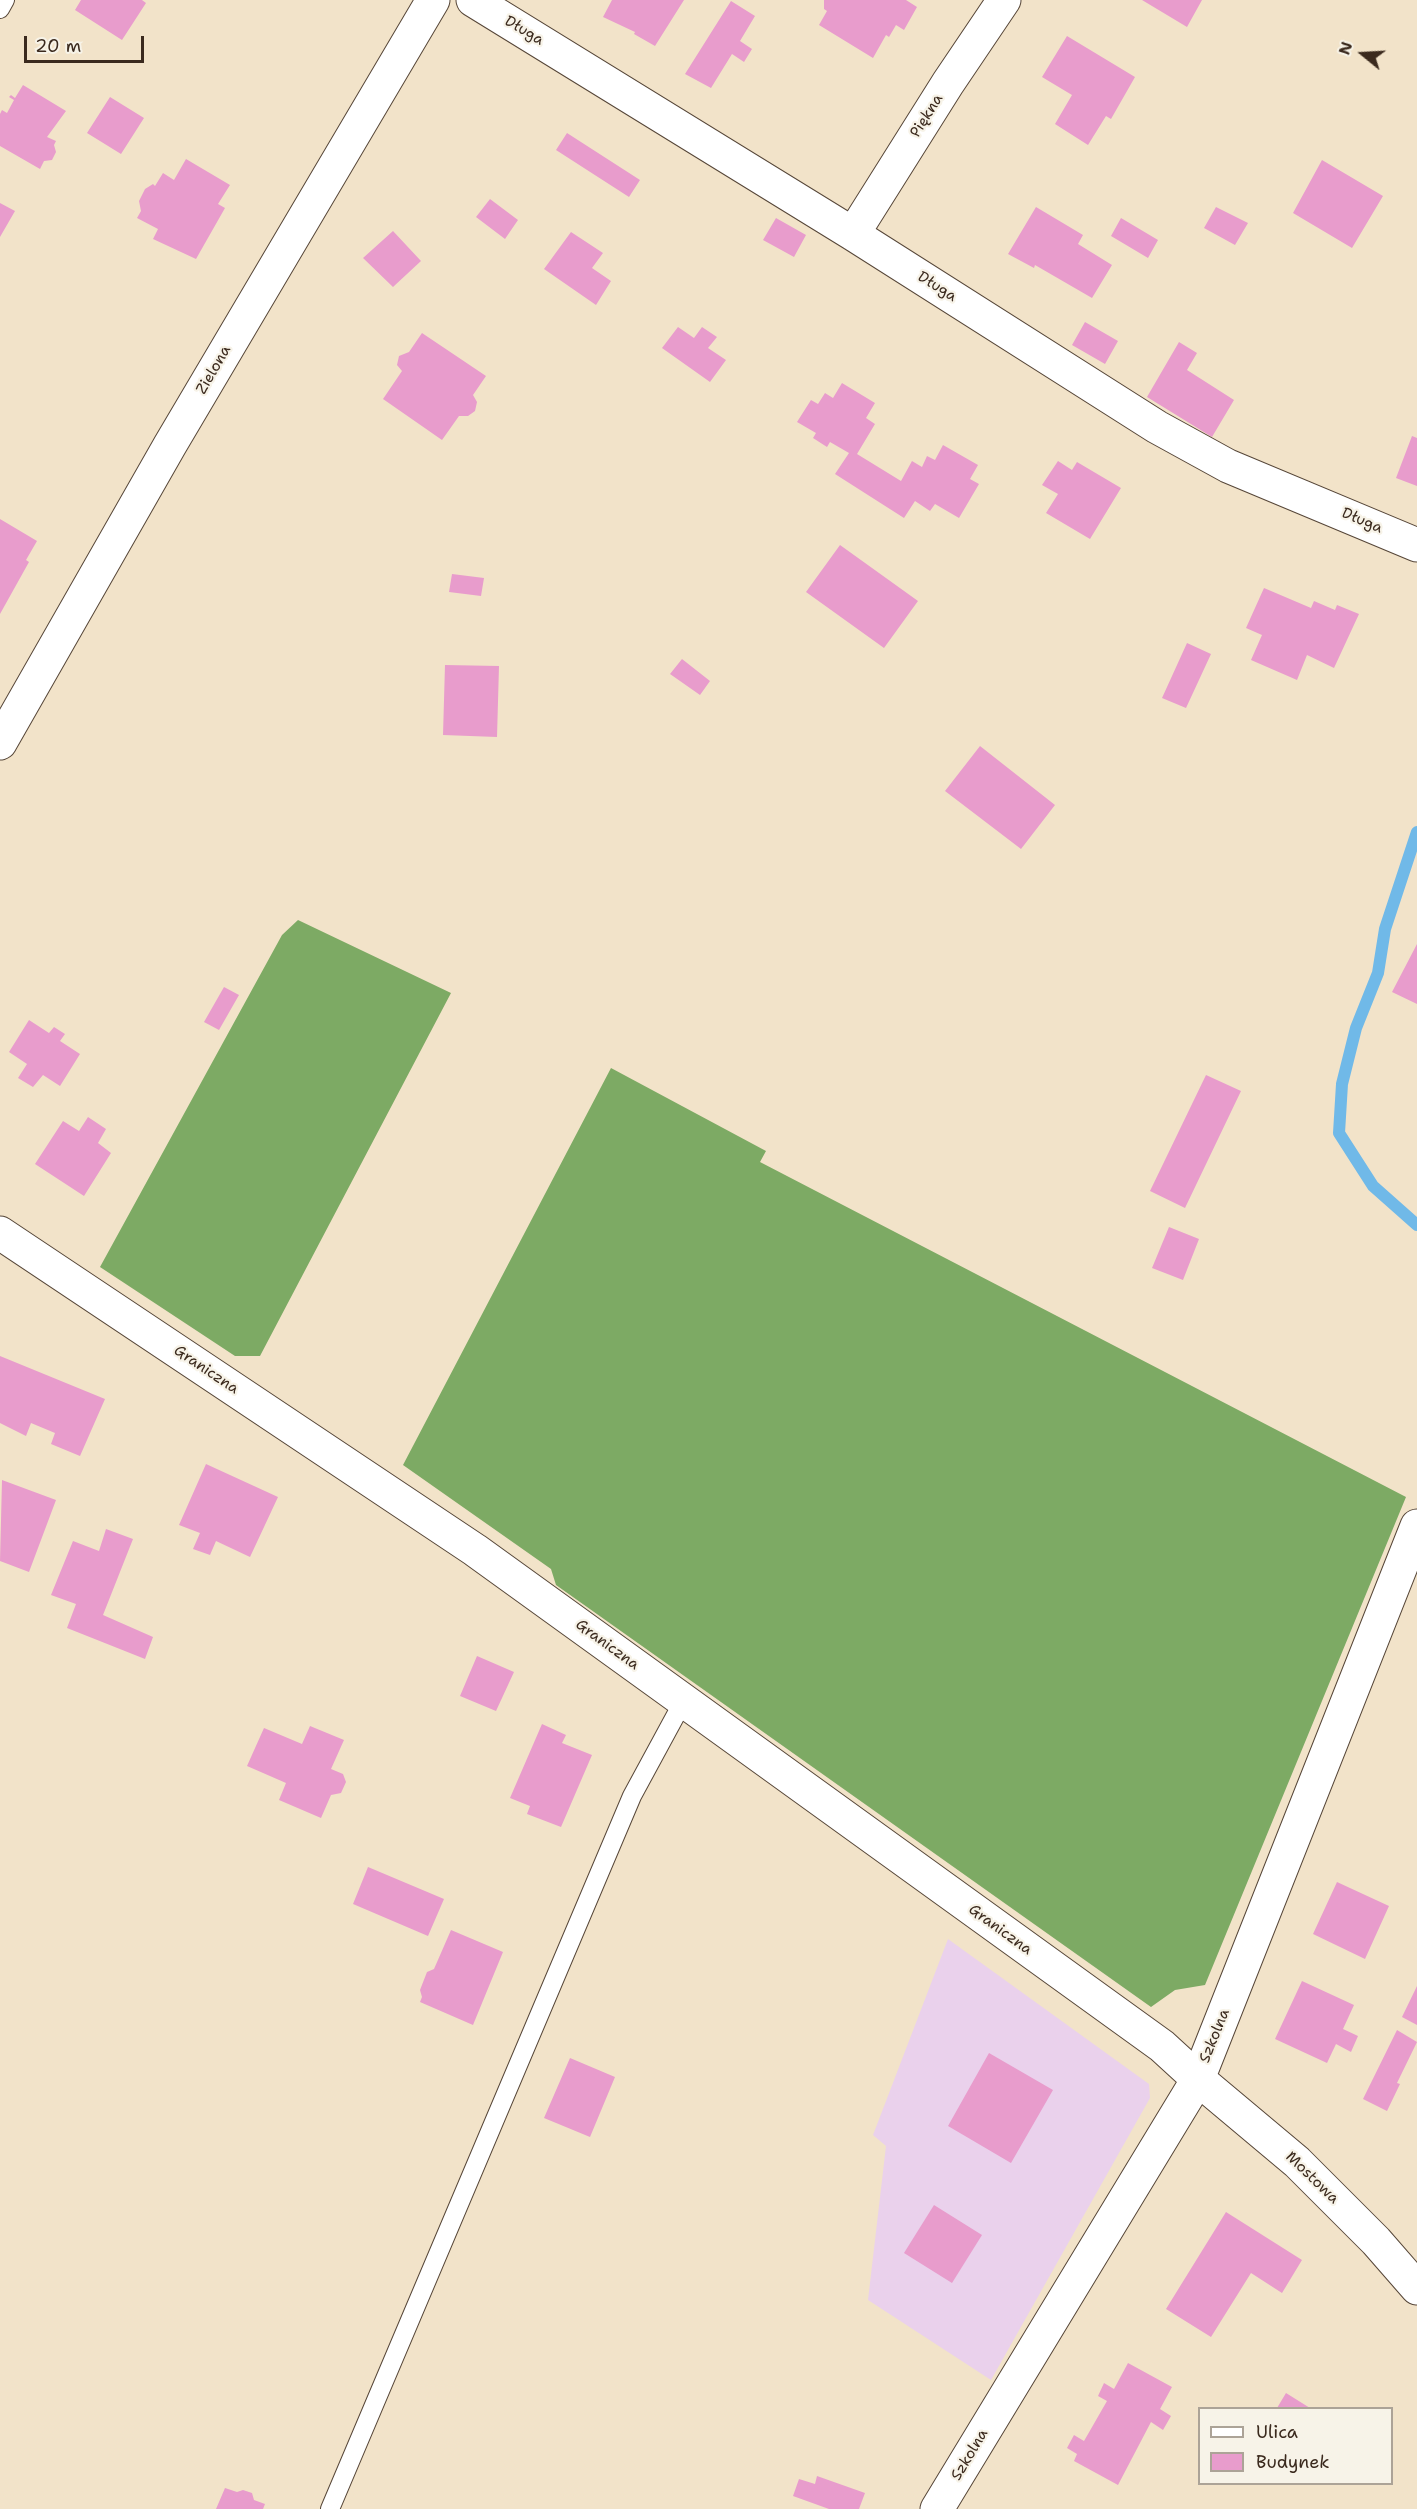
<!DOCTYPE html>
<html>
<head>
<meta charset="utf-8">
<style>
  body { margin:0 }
  #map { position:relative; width:1417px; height:2509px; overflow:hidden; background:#f2e3c9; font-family:"Shantell Sans",sans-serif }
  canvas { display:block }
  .legend { position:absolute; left:1198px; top:2407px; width:195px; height:78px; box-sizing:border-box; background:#f7f3e8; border:2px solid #aca397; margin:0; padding:8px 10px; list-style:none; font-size:18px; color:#3b2a1e }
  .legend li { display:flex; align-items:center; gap:12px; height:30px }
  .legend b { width:30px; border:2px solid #aca397 }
  .north { position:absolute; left:1333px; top:24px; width:60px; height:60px; -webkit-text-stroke:4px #f7f3e8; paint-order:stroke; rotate:288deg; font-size:16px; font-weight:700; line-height:24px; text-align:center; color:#3b2a1e }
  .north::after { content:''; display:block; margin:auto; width:21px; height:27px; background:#3b2a1e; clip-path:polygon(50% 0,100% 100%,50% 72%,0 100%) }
  .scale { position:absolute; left:24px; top:36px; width:120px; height:27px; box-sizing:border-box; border:3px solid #3b2a1e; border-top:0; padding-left:8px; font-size:18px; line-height:21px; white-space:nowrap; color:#3b2a1e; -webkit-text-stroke:4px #f7f3e8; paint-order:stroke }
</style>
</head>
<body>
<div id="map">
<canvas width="1417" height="2509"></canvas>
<ul class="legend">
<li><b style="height:8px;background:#fff"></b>Ulica</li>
<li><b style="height:16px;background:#e89ccc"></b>Budynek</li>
</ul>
<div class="north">N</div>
<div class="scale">20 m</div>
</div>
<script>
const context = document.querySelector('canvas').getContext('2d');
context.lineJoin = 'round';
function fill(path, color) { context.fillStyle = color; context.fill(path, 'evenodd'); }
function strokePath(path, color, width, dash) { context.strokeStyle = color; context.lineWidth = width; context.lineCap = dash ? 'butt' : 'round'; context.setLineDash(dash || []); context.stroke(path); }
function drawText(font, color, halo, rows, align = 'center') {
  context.font = font + ' "Shantell Sans",sans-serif'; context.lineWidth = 4.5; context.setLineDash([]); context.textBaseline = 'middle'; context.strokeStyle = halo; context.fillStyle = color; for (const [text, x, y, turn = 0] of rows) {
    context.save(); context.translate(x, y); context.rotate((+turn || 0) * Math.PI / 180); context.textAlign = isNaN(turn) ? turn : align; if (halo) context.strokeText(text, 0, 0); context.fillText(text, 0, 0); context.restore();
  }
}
fill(new Path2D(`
  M948,1939L1149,2084L1150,2098L991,2380L868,2300L886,2146L873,2135Z`), '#ead1ec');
fill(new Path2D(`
  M298,920L451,993L260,1356H235L100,1267L282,935Z
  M611,1068L766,1151L760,1162L1406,1497L1205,1985L1175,1990L1151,2007L556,1585L551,1569L403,1465Z`), '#7daa64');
strokePath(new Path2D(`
  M1417,832L1385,929L1378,973L1356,1028L1342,1084L1339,1133L1373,1186L1417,1225`), '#70b9e8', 12);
fill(new Path2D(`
  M81,0H142L146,3L122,40L75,10Z
  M612,0H684L655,46L634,34L635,32L603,17Z
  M824,0H906L917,7L904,30L896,25L889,37L886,35L873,58L819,25L827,11L824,9Z
  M1142,0H1202L1187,27Z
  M731,1L755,16L740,41L752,49L744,62L732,54L711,88L685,74Z
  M1067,36L1135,77L1111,119L1106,116L1088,145L1055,124L1072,95L1042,77Z
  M23,85L66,111L47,137L56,141L54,145L56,152L52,160L44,161L40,169L0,146V114L2,110L7,113L14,100L9,97L11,95L15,98Z
  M110,97L144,118L121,154L87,133Z
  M567,133L640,180L629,197L556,150Z
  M186,159L230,185L218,204L225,208L196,259L153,239L158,229L137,218L141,211L139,201L145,189L153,184L155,186L163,173L174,180Z
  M1322,160L1383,196L1352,248L1293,213Z
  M490,199L518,220L505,239L476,217Z
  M0,203L15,211L0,237Z
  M1036,207L1083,235L1078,244L1112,265L1092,298L1035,265L1034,268L1008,254Z
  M1216,207L1248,223L1235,245L1204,228Z
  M776,218L806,235L794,257L763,240Z
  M1121,218L1158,240L1148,258L1111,236Z
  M393,231L421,261L393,287L363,258Z
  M571,232L603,253L592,268L611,281L596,305L544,269Z
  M1085,322L1118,341L1105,364L1072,345Z
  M678,327L694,338L702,327L717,337L708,348L726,360L710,382L662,348Z
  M422,333L486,376L473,395L477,402L475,411L468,416H459L442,440L383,399L402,371L397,365L399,356L409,352Z
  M1179,342L1197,353L1187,370L1234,400L1212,437L1147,397Z
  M842,383L875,403L866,418L875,424L857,454L901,481L912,461L922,467L927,456L935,460L943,445L978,465L970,479L979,484L959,518L935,504L930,511L915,501L904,518L835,474L849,453L830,442L827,447L813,438L816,433L797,422L811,400L818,404L825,393L833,398Z
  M1412,436L1417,438V486L1396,478Z
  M1058,461L1072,470L1077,462L1121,488L1090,539L1046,513L1058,494L1042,485Z
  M0,519L37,541L26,560L29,562L0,614Z
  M840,545L918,601L884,648L806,592Z
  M452,574L484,578L481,596L449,592Z
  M1264,588L1311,608L1314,601L1335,610L1337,605L1359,614L1334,668L1307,655L1297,680L1251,660L1262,635L1246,628Z
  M1187,643L1211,654L1186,708L1162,698Z
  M682,659L710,681L700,695L670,674Z
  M445,665L499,666L497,737L443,735Z
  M980,746L1055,805L1021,849L945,791Z
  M1417,944V1004L1392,992Z
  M224,987L239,995L219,1030L204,1022Z
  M29,1020L49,1033L54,1027L65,1034L60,1041L80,1054L60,1086L43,1075L33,1087L18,1078L27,1064L9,1052Z
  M1206,1075L1241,1091L1185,1208L1150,1191Z
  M88,1117L106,1129L98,1143L111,1153L84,1196L35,1164L63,1121L79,1131Z
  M1169,1227L1199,1239L1183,1280L1152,1268Z
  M0,1356L105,1399L80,1456L51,1444L55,1433L31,1423L26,1436L0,1423Z
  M206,1464L278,1497L250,1557L216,1541L210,1555L193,1549L200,1533L179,1525Z
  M2,1480L56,1500L29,1572L0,1561Z
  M106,1529L133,1539L103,1615L153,1637L145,1659L67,1628L76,1604L51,1595L73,1541L99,1551Z
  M477,1656L514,1672L496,1711L460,1696Z
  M542,1724L566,1735L562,1743L592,1755L561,1827L527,1814L530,1806L510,1798Z
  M310,1726L344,1740L331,1769L343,1774L346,1782L341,1793L331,1795L321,1818L279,1800L286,1783L247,1766L264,1728L302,1744Z
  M368,1867L444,1899L428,1936L353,1904Z
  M1337,1882L1389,1906L1365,1959L1313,1934Z
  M451,1930L503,1952L473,2025L420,2002L422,1997L420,1990L427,1972L434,1969Z
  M1302,1981L1354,2005L1343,2029L1358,2036L1351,2052L1336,2044L1327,2063L1275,2039Z
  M1417,1986V2025L1402,2017Z
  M1397,2030L1417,2042L1397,2083L1400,2084L1387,2111L1363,2099Z
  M989,2053L1053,2090L1011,2163L948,2126Z
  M570,2058L615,2077L590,2137L544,2118Z
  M934,2205L982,2235L952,2283L904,2253Z
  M1226,2212L1302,2260L1282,2293L1251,2273L1211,2337L1166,2309Z
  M1128,2363L1172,2387L1160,2409L1171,2416L1163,2430L1151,2422L1118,2485L1074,2461L1077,2454L1067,2448L1074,2435L1084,2441L1107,2401L1098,2396L1104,2383L1114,2389Z
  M1286,2393L1310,2408H1277Z
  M817,2476L865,2493L859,2509H829L793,2496L799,2479L815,2484Z
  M225,2488L237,2492L243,2490L252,2493L254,2500L265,2504L263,2509H216Z`), '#e89ccc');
const lane = new Path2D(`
  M0,9L5,0
  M330,2509L632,1796L684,1700`);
const street = new Path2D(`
  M473,0L853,234L1157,427L1228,466L1417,545
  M853,234L948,83L1004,0
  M0,743L170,445L433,0
  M0,1233L475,1550L1162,2046L1198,2079L937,2509`);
const secondary = new Path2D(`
  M1417,1526L1198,2079L1297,2162L1376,2241L1417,2288`);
strokePath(lane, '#564638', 20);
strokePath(street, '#564638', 35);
strokePath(secondary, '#564638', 35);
strokePath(lane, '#fff', 18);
strokePath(street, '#fff', 33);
strokePath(secondary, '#fff', 33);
drawText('15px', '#3b2a1e', '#f7f3e8', [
  ["Długa",524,31,31],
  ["Piękna",927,116,-58],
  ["Długa",937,287,32],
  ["Zielona",214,370,-60],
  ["Długa",1362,521,23],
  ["Graniczna",206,1370,34],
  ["Graniczna",607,1645,36],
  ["Graniczna",1000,1930,36],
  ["Szkolna",1215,2036,-68],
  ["Mostowa",1312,2178,44],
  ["Szkolna",970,2455,-59]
]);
</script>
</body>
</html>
